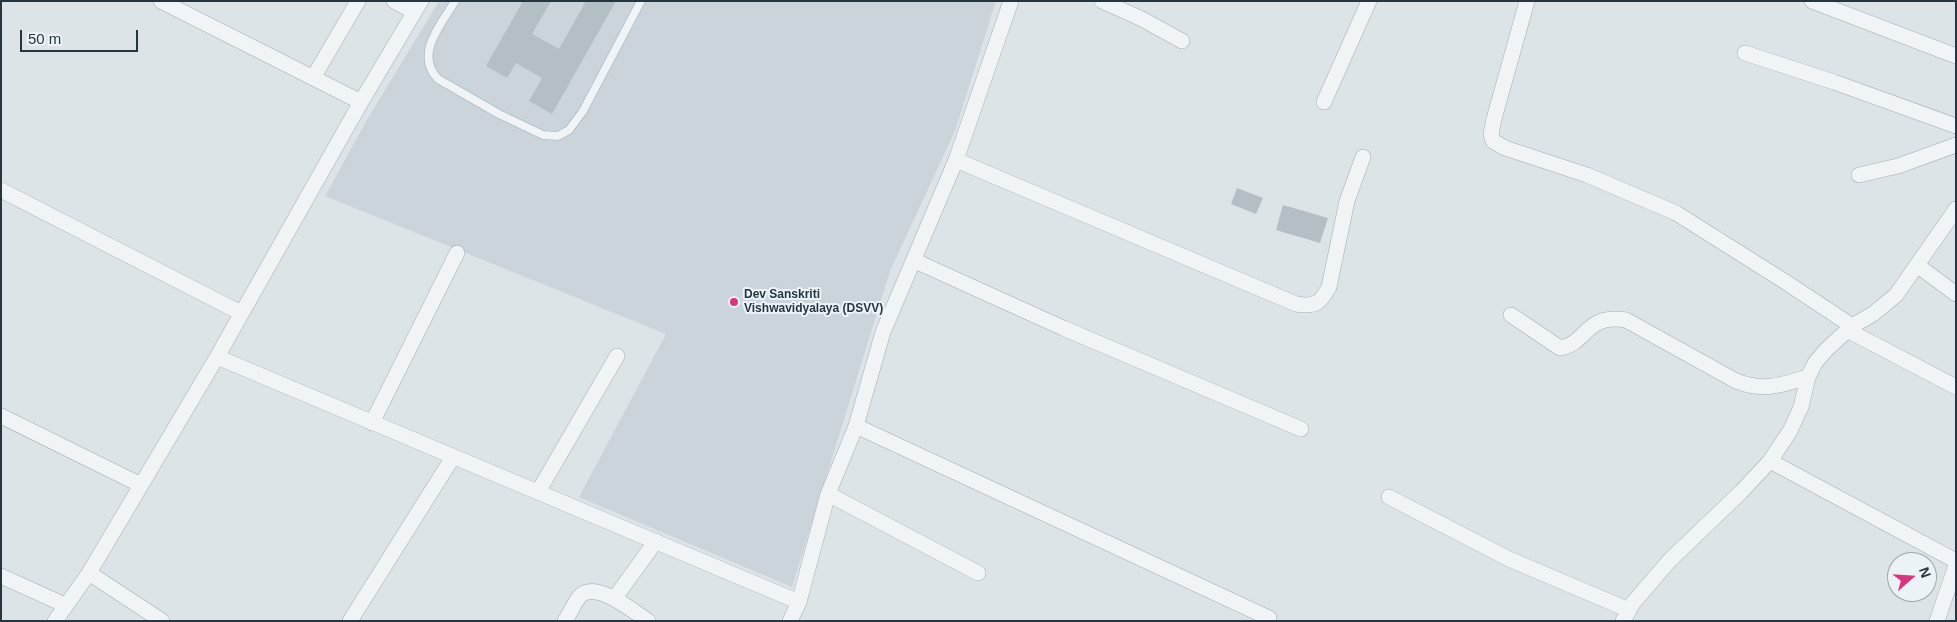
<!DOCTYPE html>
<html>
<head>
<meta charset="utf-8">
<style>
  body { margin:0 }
  #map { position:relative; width:1957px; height:622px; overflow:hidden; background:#dde4e8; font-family:Arial,sans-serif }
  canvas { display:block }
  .frame { position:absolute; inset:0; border:2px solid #253640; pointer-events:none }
  .north { position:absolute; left:1887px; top:552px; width:50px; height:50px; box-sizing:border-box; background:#ecf3f6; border:1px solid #9ca7ad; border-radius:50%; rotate:71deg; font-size:14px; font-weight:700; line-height:20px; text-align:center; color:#253640 }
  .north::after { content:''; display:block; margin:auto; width:18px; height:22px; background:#d9367d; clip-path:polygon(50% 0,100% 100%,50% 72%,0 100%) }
  .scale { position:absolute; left:20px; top:30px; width:118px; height:22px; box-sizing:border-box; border:2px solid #253640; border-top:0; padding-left:6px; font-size:15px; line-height:18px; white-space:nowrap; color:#253640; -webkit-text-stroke:4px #ecf3f6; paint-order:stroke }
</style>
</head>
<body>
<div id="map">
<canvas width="1957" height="622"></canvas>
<div class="frame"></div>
<div class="north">N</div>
<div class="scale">50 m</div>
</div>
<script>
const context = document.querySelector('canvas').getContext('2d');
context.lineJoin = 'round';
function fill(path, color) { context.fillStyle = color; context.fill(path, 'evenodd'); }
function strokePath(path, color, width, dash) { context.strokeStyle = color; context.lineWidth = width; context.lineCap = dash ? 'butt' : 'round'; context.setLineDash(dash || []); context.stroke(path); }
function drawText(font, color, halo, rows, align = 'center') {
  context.font = font + ' Arial,sans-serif'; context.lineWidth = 4; context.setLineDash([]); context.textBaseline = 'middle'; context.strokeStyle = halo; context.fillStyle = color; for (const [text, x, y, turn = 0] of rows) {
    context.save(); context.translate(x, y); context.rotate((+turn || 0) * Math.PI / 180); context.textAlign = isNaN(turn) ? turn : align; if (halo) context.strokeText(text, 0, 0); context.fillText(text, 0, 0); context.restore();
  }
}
fill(new Path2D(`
  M439,1H996L955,131L890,271L792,587L579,497L666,334L325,196L368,118Z`), '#cad4da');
fill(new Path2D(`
  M523,1H551L532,34L559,49L586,1H616L552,114L529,101L542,78L516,63L507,78L486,66Z
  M1237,188L1263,198L1256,214L1231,204Z
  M1283,205L1328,218L1320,243L1276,230Z`), '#b3bfc5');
const lane = new Path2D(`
  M455,1C441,25 414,54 438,79L499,114L543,135L558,136L569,130L583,111L641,1`);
const street = new Path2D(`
  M161,1L361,102
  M394,1L414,12
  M1102,1L1142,19L1182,41
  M1527,1L1494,119L1491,134L1493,141L1505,148L1587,175L1676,213L1784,281L1852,326
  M1812,1L1956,56
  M1745,53L1834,82L1956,126
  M313,78L358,1
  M1324,102L1369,1
  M956,160L1296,304C1315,307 1320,304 1329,287L1347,201L1363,157
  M1859,175L1898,166L1956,145
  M1,190L241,313
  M915,261L1063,328L1301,429
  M1917,265L1956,294
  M1511,315L1560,348C1587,344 1585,313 1626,320L1736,381C1764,392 1781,385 1808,377
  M1847,330L1956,387
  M217,357L799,602
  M1,416L141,485
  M372,423L457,253
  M856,426L1269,618
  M1770,461L1956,561
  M538,492L617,356
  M828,494L978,573
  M1389,497L1509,559L1629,610
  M89,573L162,621
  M1,576L65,605
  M614,599L656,541
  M55,621L89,573L217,357L361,102L421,1
  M350,621L453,457
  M565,621C570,613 574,604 579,597C595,579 633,611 648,621
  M790,621L799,602L828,494L856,426L883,332L956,160L1011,1
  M1623,621L1633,603L1670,560L1741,492L1770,461L1790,431L1801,407L1808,377L1815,363L1826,350L1852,326L1873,314L1896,295L1956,209
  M1937,621L1956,565`);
strokePath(lane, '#a2acb2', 9);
strokePath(street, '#a2acb2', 16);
strokePath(lane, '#f0f4f6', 8);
strokePath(street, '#f0f4f6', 15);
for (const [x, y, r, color] of [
  [734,302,5,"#d9367d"]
]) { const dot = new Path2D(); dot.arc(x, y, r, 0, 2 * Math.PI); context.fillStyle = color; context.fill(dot); strokePath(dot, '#ecf3f6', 2); }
drawText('bold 12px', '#253640', '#ecf3f6', [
  ["Dev Sanskriti",744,295],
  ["Vishwavidyalaya (DSVV)",744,309]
], 'left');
</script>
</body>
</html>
